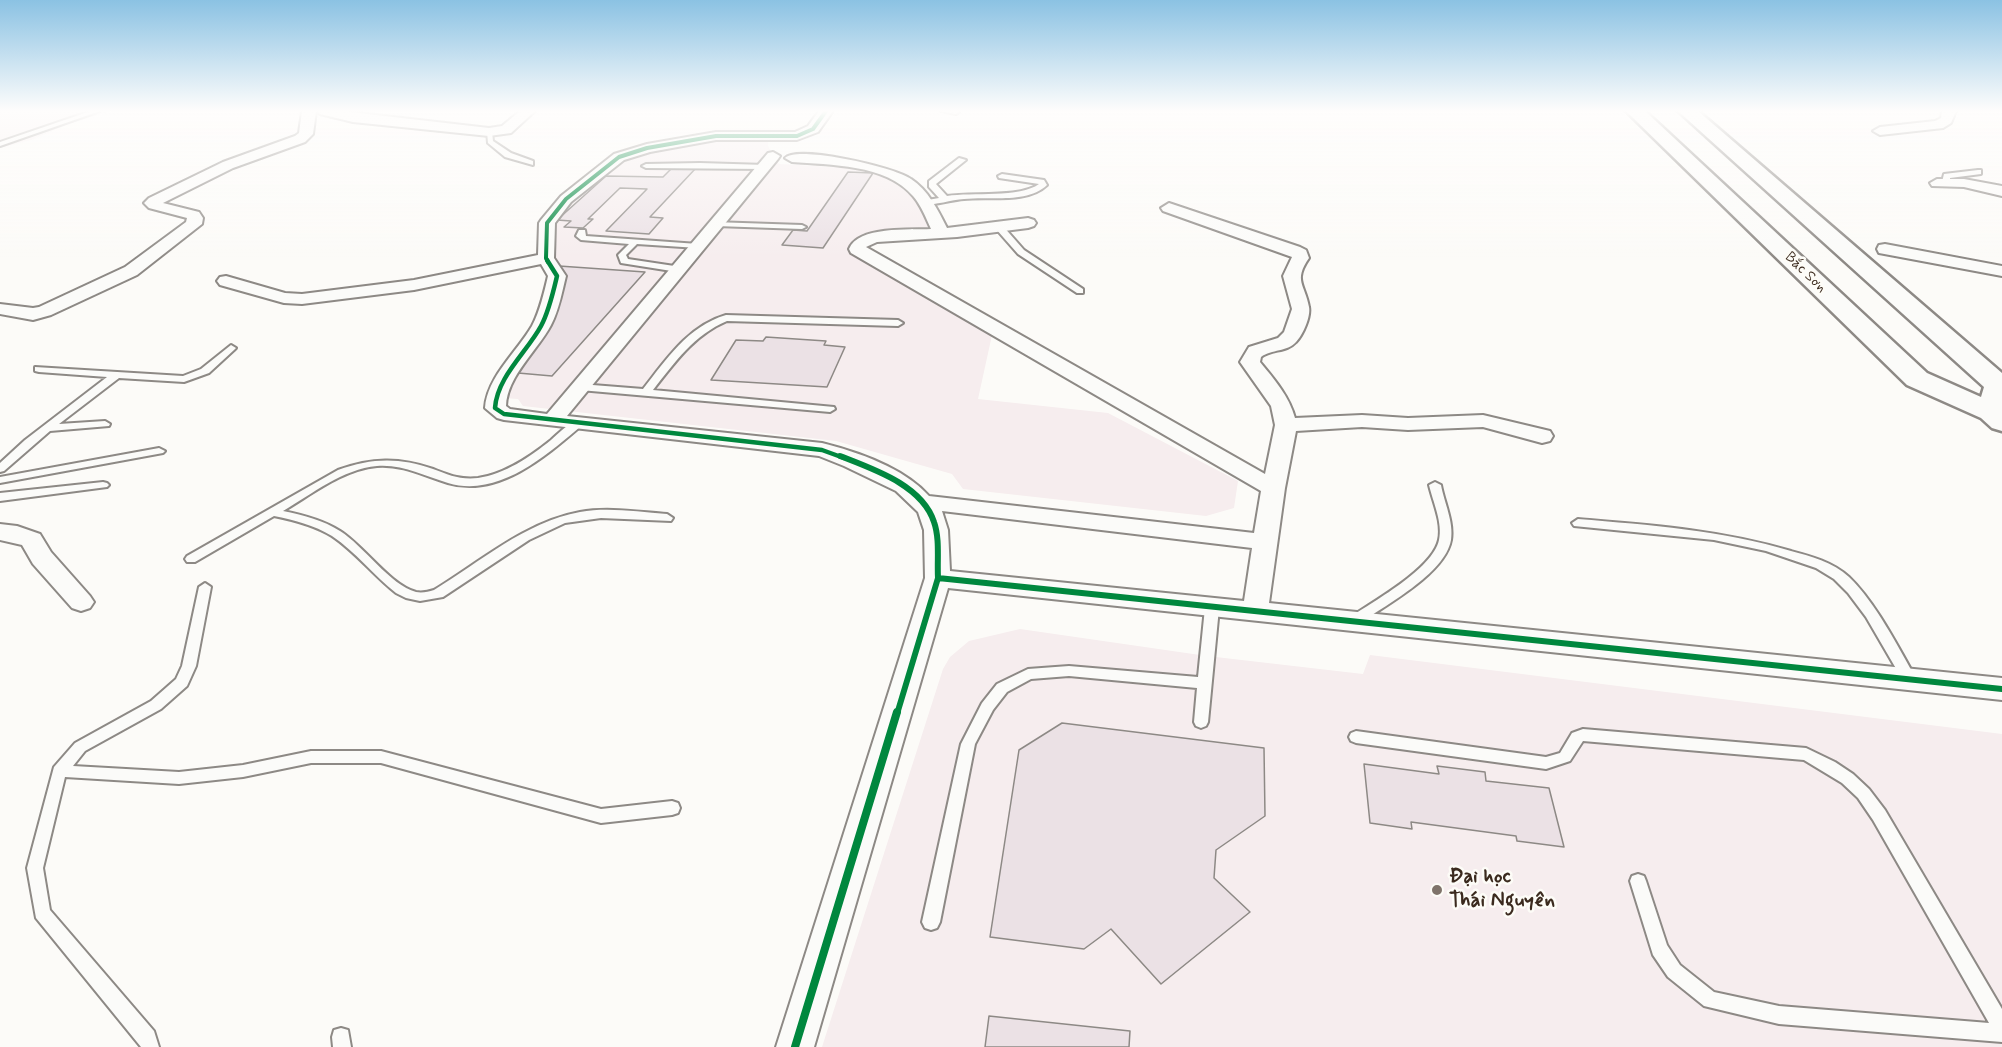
<!DOCTYPE html>
<html>
<head>
<meta charset="utf-8">
<style>
  body { margin:0 }
  canvas { display:block; background:#fcfbf8 }
</style>
</head>
<body>
<canvas width="2002" height="1047"></canvas>
<script>
const context = document.querySelector('canvas').getContext('2d');
context.lineJoin = 'round';
function fill(path, color) { context.fillStyle = color; context.fill(path, 'evenodd'); }
function strokePath(path, color, width, dash) { context.strokeStyle = color; context.lineWidth = width; context.lineCap = dash ? 'butt' : 'round'; context.setLineDash(dash || []); context.stroke(path); }
function drawText(font, color, halo, rows, align = 'center') {
  context.font = font + ' Mynerve,sans-serif'; context.lineWidth = 5; context.setLineDash([]); context.textBaseline = 'middle'; context.strokeStyle = halo; context.fillStyle = color; for (const [text, x, y, turn = 0] of rows) {
    context.save(); context.translate(x, y); context.rotate((+turn || 0) * Math.PI / 180); context.textAlign = isNaN(turn) ? turn : align; if (halo) context.strokeText(text, 0, 0); context.fillText(text, 0, 0); context.restore();
  }
}
fill(new Path2D(`
  M0,111H112L71,123L31,140L0,148Z
  M725,137L768,141V146L779,164L856,168L875,172L894,182L914,198L929,225L924,231L859,238L851,244V248L992,335L978,399L1108,413L1238,481L1234,508L1206,516L963,489L952,474L836,441L523,406L518,399L503,398L546,325L564,274L553,256L551,222L557,212L621,158Z
  M1020,629L1207,656L1363,674L1370,655L2002,734V1047H822L943,669L950,657L969,641Z`), '#f6edee');
const building = new Path2D(`
  M673,167L696,168L650,217L663,218L649,234L606,231L647,189L620,188L588,219H593L583,228L564,227L571,221L557,220L606,176L663,177Z
  M848,172L873,173L823,248L782,245L793,230L807,231Z
  M559,266L645,272L552,376L518,373Z
  M766,337L826,341L824,345L845,347L827,387L711,380L736,340L763,341Z
  M1062,723L1264,748L1265,816L1216,850L1214,878L1250,912L1161,984L1111,929L1084,949L990,937L1019,750Z
  M1364,764L1439,774L1437,766L1485,772L1486,781L1549,788L1564,847L1517,841L1516,836L1411,822L1412,829L1370,823Z
  M989,1016L1130,1031L1129,1047H985Z`);
fill(building, '#ebe1e5');
strokePath(building, '#8d8985', 1.5);
const service = new Path2D(`
  M91,111H100L0,146V142Z
  M941,111H959V112L956,114Z
  M487,131L492,132L493,141L511,153L533,161V165L505,157L488,143Z
  M959,158L966,160L936,184L947,196C972,192 1020,198 1039,184L999,178L998,176L1002,174L1044,180L1047,185C1027,204 990,196 964,199C951,200 936,205 922,205V201L939,198L929,187V181Z
  M700,163L766,165L770,167L766,169L646,168L642,166L646,164Z
  M1978,170H1981V174L1950,178V182L1946,184L1942,182L1944,174Z
  M713,222L802,225L806,227L802,229L716,226L712,224Z
  M996,225H1002L1024,250L1083,289V293H1077L1018,254L996,229Z
  M579,230H585L586,236L698,244L702,246L698,248L637,244L626,255L628,259L681,267L682,269L678,272L621,263L618,255L629,244L581,240L576,236Z
  M726,315L898,320L903,323L898,326L727,321C694,335 675,362 653,390L834,407L835,409L830,412L580,390L575,387L580,384L643,389C666,360 688,326 726,315Z
  M231,345L236,348L234,350L209,373L184,382L119,378L59,424L105,421L110,424L109,426L50,431L4,471L0,472V463L25,440L107,377L39,372L35,371V367L183,376L201,369Z
  M577,421L582,424L581,426C546,456 498,498 448,483C424,476 403,464 377,466C343,469 312,494 283,511C303,515 323,520 340,531C364,546 390,585 416,592C422,593 428,592 434,590C480,562 525,522 580,512C608,507 638,512 667,514L673,518L671,521L601,518L565,523L529,540L443,597L420,601L406,598L396,593C373,575 356,552 332,536C314,525 294,520 274,516L195,562H187L185,559L187,556L338,470C371,458 399,457 433,469C449,475 460,480 478,478C505,474 530,457 551,440C559,433 567,424 577,421Z
  M159,448L165,451L163,453L0,483V477Z
  M103,482L107,483L109,485L107,487L0,501V493Z
  M1435,482L1441,485C1444,502 1454,522 1451,540C1445,574 1384,606 1357,625H1347L1345,622L1347,619C1371,603 1433,569 1439,540C1443,523 1433,502 1429,485Z
  M1578,519C1650,525 1721,530 1791,551C1810,556 1833,562 1849,577C1876,603 1898,647 1917,680L1915,684L1910,685L1905,684L1866,617L1848,593L1834,579L1816,568L1766,551L1714,540L1574,526L1572,523Z
  M205,583L211,587L196,666L187,686L161,709L85,751L73,766L179,772L243,765L311,751H381L601,809L672,801L678,803L680,808L678,813L672,815L601,823L381,763H311L243,777L179,784L65,777L43,868L50,910L154,1031L159,1047H141L36,918L27,868L54,767L75,743L151,701L176,679L182,666L199,587Z
  M1212,603L1217,605L1219,608L1208,722L1206,726L1201,728L1196,726L1194,722L1197,688L1069,676L1031,679L1007,692L993,710L975,744L940,922L937,928L931,930L925,928L922,922L961,744L982,703L997,684L1028,669L1069,666L1198,677L1205,608L1207,605Z
  M1583,729L1806,748L1835,762L1853,774L1869,789L1885,810L2002,1009V1042L1779,1024L1704,1006L1668,977L1653,955L1630,881L1632,876L1638,874L1644,876L1646,881L1667,945L1680,965L1714,992L1779,1006L1989,1023L1873,820L1858,798L1842,783L1804,760L1583,741L1570,761L1546,769L1356,743L1351,741L1349,737L1351,733L1356,731L1546,757L1560,753L1572,733Z
  M341,1028L348,1030L351,1047H333L332,1037L334,1030Z`);
const minor = new Path2D(`
  M302,111H316L313,134L305,142L233,168L163,203L199,212L203,218L202,224L137,275L51,315L33,320L0,314V304L33,308L39,307L125,267L186,222L187,218L149,208L144,203L149,198L223,162L295,136L299,133Z
  M318,111H341L489,128L502,126L520,111H535L511,133L489,136L353,122L320,114Z
  M819,111H833L818,132L797,140H716L650,152L624,160L571,202L555,223L554,258L566,276C562,292 559,310 551,325C538,350 507,376 506,406L510,409L547,414L768,153L773,152L780,156L778,159L567,416L822,443C858,452 904,468 929,496L1254,533L1261,491L851,253L849,249C858,226 909,230 931,229C926,218 921,205 913,196C886,164 830,165 792,162L785,158C797,145 895,167 911,179C928,190 938,210 947,228L1028,218L1034,220L1036,223L1034,226L1028,228L957,237L877,242L866,247L1265,474L1275,425L1271,406L1240,362L1249,347L1278,338L1284,332L1292,309L1283,276L1292,257L1163,211L1161,208L1169,203L1300,247L1306,250L1309,258C1293,281 1305,284 1309,307C1311,316 1303,335 1296,342C1287,352 1272,349 1261,357L1260,362C1274,379 1289,396 1295,418L1362,415L1408,418L1483,415L1550,431L1553,436L1550,441L1542,443L1483,427L1408,430L1362,427L1296,431L1285,488L1269,603L2002,678V700L948,588L814,1047H776L925,578L924,530L918,512L896,491L844,466L819,456L504,420L497,418L485,408C487,377 517,352 532,326C540,311 544,293 548,276L541,264L414,290L302,304L284,303L220,285L217,281L220,277L226,276L285,293L302,294L414,280L538,255L539,223L541,220L561,196L614,154L647,144L716,132H795L808,126ZM942,511L1252,548L1244,601L950,571L948,530Z
  M1942,111H1956L1951,123L1943,128L1880,135L1873,131L1880,127L1935,121L1941,118Z
  M1937,179H1964L2002,186V196L1964,187L1932,186L1930,183Z
  M1885,244L2002,266V276L1879,253L1877,249L1879,245Z
  M0,524L17,526L40,534L51,552L90,596L94,602L90,608L81,611L72,608L33,564L22,545L0,540Z`);
const secondary = new Path2D(`
  M1626,111H1645L1927,373L1981,397L1984,387L1678,111H1698L2002,373V431L1992,428L1981,418L1907,385Z`);
strokePath(service, '#8d8985', 4);
strokePath(minor, '#8d8985', 4);
strokePath(secondary, '#8d8985', 5);
fill(service, '#fbfbf9');
fill(minor, '#fbfbf9');
fill(secondary, '#fbfbf9');
strokePath(new Path2D(`
  M548,262L546,258L547,223L566,199L619,157L647,148L716,136H797L813,129L826,111`), '#00873e', 4);
strokePath(new Path2D(`
  M547,260L557,276C553,293 549,311 541,326C527,352 497,377 495,408L504,414L822,450L844,458`), '#00873e', 4.5);
strokePath(new Path2D(`
  M840,456C873,469 922,485 934,522C940,539 937,560 938,578
  M897,714L938,578L2002,689`), '#00873e', 6);
strokePath(new Path2D(`
  M795,1047L897,712`), '#00873e', 8);
const sky = context.createLinearGradient(0, 0, 0, 258);
sky.addColorStop(0, '#8bc2e3');
sky.addColorStop(0.43, '#fefdfc');
sky.addColorStop(1, '#fefdfc00');
context.fillStyle = sky;
context.fillRect(0, 0, 2002, 258);
for (const [x, y, r, color] of [
  [1437,890,6,"#7f736a"]
]) { const dot = new Path2D(); dot.arc(x, y, r, 0, 2 * Math.PI); context.fillStyle = color; context.fill(dot); strokePath(dot, '#fdfcf7', 2); }
drawText('15px', '#3b2a1e', '#fdfcf7', [
  ["Bắc Sơn",1805,273,44]
]);
drawText('bold 21px', '#3b2a1e', '#fdfcf7', [
  ["Đại học",1449,878],
  ["Thái Nguyên",1449,902]
], 'left');
</script>
</body>
</html>
